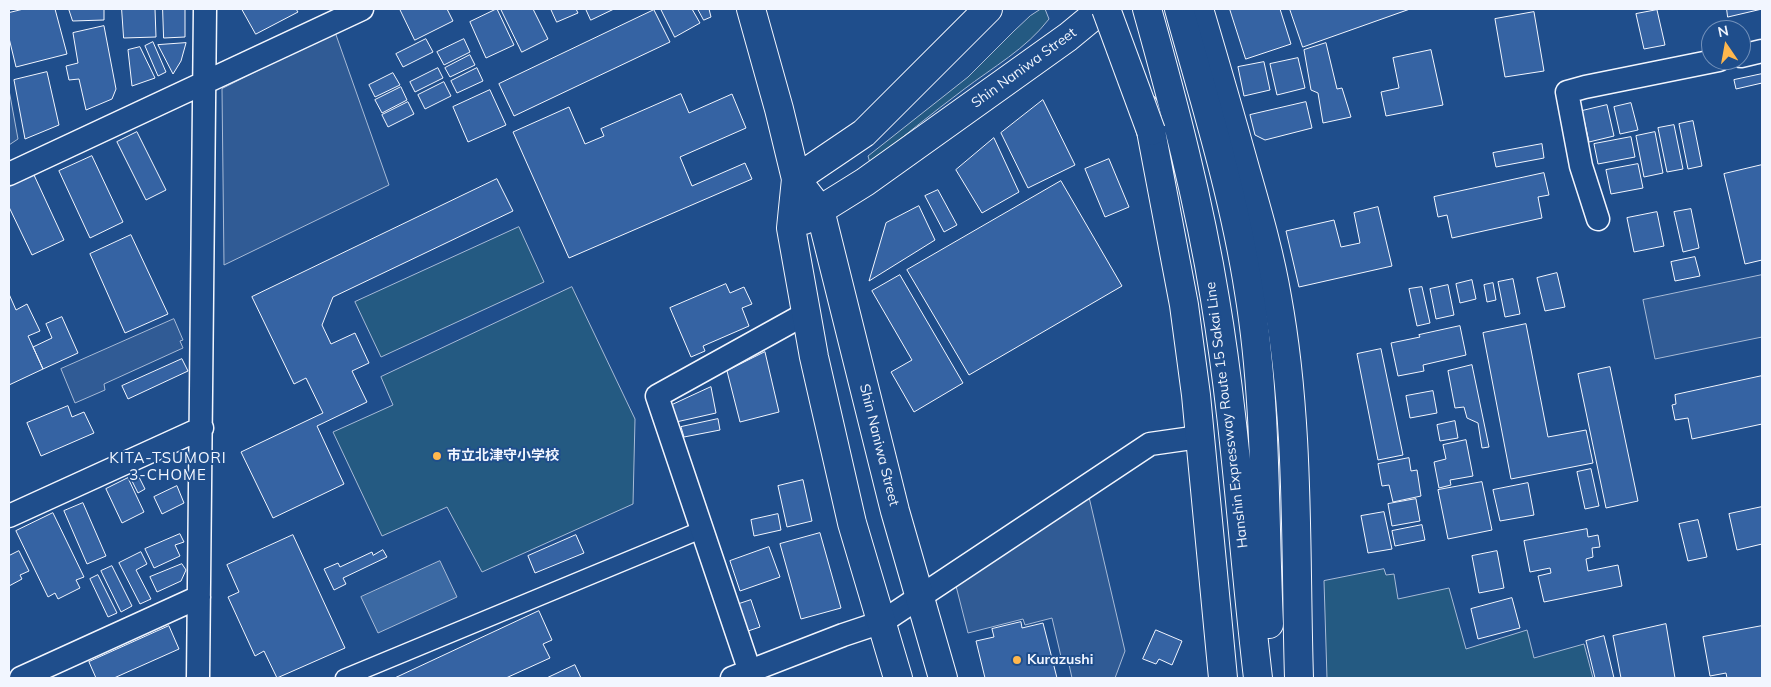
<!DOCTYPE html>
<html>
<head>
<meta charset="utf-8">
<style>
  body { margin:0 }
  #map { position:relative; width:1771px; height:687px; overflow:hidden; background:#1f4e8c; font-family:Mulish,sans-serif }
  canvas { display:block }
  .frame { position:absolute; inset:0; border:10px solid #f2f6ff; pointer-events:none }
  .north { position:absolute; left:1701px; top:20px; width:50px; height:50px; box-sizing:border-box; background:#1f4e8c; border:1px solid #7391ba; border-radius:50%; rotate:348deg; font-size:14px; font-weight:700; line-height:20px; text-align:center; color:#f2f6ff }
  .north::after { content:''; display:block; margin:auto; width:18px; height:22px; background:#ffb74d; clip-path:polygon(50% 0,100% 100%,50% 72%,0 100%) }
</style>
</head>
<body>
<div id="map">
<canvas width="1771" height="687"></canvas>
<div class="frame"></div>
<div class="north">N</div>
</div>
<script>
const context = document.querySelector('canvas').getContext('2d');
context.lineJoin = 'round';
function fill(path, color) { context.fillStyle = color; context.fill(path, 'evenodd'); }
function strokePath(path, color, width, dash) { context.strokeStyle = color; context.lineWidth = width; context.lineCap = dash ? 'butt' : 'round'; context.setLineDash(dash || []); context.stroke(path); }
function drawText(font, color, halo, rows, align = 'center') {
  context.font = font + ' Mulish,"Noto Sans JP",sans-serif'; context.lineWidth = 4; context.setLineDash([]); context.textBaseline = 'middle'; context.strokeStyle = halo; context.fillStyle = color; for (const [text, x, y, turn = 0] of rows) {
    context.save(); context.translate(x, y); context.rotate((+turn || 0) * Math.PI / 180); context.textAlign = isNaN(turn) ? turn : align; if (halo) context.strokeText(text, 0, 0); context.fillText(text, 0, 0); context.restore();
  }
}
const green = new Path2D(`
  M1041,9H1045L1049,19C1026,49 993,67 963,90C932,113 901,139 870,163L868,156L968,77L1014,31L1030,16Z
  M519,227L544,282L381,357L355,302Z
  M572,287L635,419L633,504L482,572L447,507L382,536L333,432L393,405L381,377Z
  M1384,569L1386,575L1394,574L1398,599L1449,588L1466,649L1527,630L1534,658L1584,644L1593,678H1327L1324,581Z`);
fill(green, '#245a82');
strokePath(green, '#a8bbd7', 1);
const parking = new Path2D(`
  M335,32L389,185L224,265L222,89Z
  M9,90L18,139L9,145Z
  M1762,275V337L1655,359L1643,300Z
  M174,319L183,340L180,341L183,348L104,384L105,390L75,403L61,369Z
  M1089,497L1125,651L1115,678H1072L1068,660L1062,661L1052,618L1025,625L1023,619L968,633L956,586Z`);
fill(parking, '#305b95');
strokePath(parking, '#a8bbd7', 1);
const water = new Path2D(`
  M440,561L457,597L378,633L361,597Z`);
fill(water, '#3b69a3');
strokePath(water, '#a8bbd7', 1);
const building = new Path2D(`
  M24,9H55L67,54L16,67L9,38V13Z
  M69,9H104V20L73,21Z
  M122,9H155L156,37L124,38Z
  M163,9H185V37L164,38Z
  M242,9H296L298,12L256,34Z
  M400,9H447L453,21L415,40Z
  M497,9L514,45L486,58L470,22Z
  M501,9H533L548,39L522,52Z
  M551,9H576L578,13L557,22Z
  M586,9H614L591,20Z
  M661,9H692L700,23L675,37Z
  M698,9H709L711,17L704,20Z
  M1230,9H1280L1291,44L1246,59Z
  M1290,9H1410L1303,47Z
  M1727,9H1762L1728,17Z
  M654,10L670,42L514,116L499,84Z
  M1657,10L1665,45L1644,49L1636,14Z
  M1534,12L1544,71L1505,77L1495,19Z
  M104,26L116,89L112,99L86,110L79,79L69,80L66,66L78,63L73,33Z
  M426,39L433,52L403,67L396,54Z
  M464,39L470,52L444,65L437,52Z
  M153,42L166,72L158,76L145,46Z
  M186,43L181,61L173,74L158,45Z
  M1326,43L1337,89L1342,88L1351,117L1323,123L1318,93L1311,90L1304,50Z
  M140,47L155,78L132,86L128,50Z
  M1431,50L1443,105L1386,116L1381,92L1399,88L1393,58Z
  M470,55L475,65L450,77L445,68Z
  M1298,58L1305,88L1277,95L1270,64Z
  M1264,62L1270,90L1244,96L1238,67Z
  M438,68L443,78L415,92L410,82Z
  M477,68L483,81L457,93L451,81Z
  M47,72L59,125L25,139L14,80Z
  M393,73L400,85L375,97L369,85Z
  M1762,74V83L1736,89L1734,80Z
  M444,82L451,96L425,109L418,95Z
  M401,87L407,100L382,113L375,100Z
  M490,90L506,125L468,142L453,107Z
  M681,94L689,113L732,94L746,128L680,157L692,186L745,163L752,179L569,258L513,132L569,107L585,144L604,136L601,129Z
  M1043,100L1075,165L1028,188L1001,133Z
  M408,102L414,114L388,127L382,115Z
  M1306,102L1312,128L1265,140L1255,135L1250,115Z
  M1631,103L1638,130L1620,134L1614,107Z
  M1607,105L1614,136L1589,142L1582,111Z
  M1693,121L1702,166L1688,169L1679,124Z
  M1674,125L1683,169L1667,172L1658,128Z
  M137,132L166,190L146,200L117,142Z
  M1655,132L1663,173L1644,177L1636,136Z
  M1631,137L1635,157L1598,164L1594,144Z
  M994,138L1019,192L982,213L956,170Z
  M1542,144L1544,158L1496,167L1493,153Z
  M92,156L123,222L90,238L59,171Z
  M1109,159L1129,207L1105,217L1085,169Z
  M1638,164L1643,188L1611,194L1606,170Z
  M1762,165V260L1745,264L1724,174Z
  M1544,173L1549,195L1538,197L1542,218L1452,238L1447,215L1438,217L1434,197Z
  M34,175L64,240L32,255L9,207V187Z
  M497,179L513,211L333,297L322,325L331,344L355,333L369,363L352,371L367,402L317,426L344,484L273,518L241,452L323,413L306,378L294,384L252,297Z
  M1061,181L1122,286L969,375L907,270Z
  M938,190L957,225L944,232L925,196Z
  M919,206L935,240L869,281L886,223Z
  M1378,207L1392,266L1299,287L1286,231L1334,220L1341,247L1360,243L1354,213Z
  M1691,209L1699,248L1683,252L1674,212Z
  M1657,212L1664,246L1634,252L1627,218Z
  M131,235L168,314L125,333L90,254Z
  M1695,257L1700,276L1675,281L1671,262Z
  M1557,273L1565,307L1545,311L1537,278Z
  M900,275L963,383L914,412L891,372L912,360L872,291Z
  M1513,279L1520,314L1505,317L1498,282Z
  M1472,280L1476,299L1460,303L1456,284Z
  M1493,283L1496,300L1487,302L1484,285Z
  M726,284L730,293L744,287L752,304L742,308L749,326L703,346L705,351L691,357L670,308Z
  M1448,285L1454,315L1436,319L1430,289Z
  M1422,287L1430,323L1417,326L1409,289Z
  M9,294L16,310L27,304L40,331L28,336L43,369L9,385Z
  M62,317L78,353L43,369L33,347L52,338L46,324Z
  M1526,324L1548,437L1586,430L1593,463L1511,479L1483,333Z
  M1460,326L1466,355L1423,365L1424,371L1398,376L1391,343L1420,337L1419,335Z
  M1381,349L1403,455L1378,460L1357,354Z
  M765,352L779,412L740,422L727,371Z
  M182,359L188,371L128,399L122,386Z
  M1472,365L1489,447L1482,448L1478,423L1467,418L1464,407L1455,408L1448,371Z
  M1610,367L1638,501L1606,508L1578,374Z
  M1762,376V424L1692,439L1688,418L1675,420L1672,405L1676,404L1675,395Z
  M711,387L716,413L676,422L672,405Z
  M1433,391L1437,413L1410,418L1406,396Z
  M68,406L72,417L84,412L94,433L41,456L27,423Z
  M718,419L720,430L684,437L681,427Z
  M1455,421L1458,438L1440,441L1437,425Z
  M1466,440L1473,476L1450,480L1451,485L1439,488L1434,462L1446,459L1443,445Z
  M1409,458L1411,471L1417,470L1421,496L1393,502L1389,485L1382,486L1378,464Z
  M1591,469L1599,506L1585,509L1577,472Z
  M137,473L145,489L138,493L130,477Z
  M128,478L144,512L122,523L106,489Z
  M803,480L812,521L787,527L778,486Z
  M1482,482L1492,530L1448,539L1438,490Z
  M1528,483L1534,515L1500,521L1493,490Z
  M177,486L184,503L162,514L154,497Z
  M1416,499L1420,521L1392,526L1388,504Z
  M83,503L106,556L87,564L64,511Z
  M1762,507V544L1737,550L1729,514Z
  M1384,512L1392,549L1368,553L1361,516Z
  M53,513L84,577L76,580L80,588L58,599L55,593L48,597L16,531Z
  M778,514L781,530L754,536L751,520Z
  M1698,520L1707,557L1688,561L1679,524Z
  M1422,525L1425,540L1395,546L1392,531Z
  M1587,529L1588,537L1598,535L1600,547L1592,548L1593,557L1586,559L1588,571L1618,565L1622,586L1544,602L1538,576L1551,573L1550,568L1530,572L1524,541Z
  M820,533L841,608L801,619L780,544Z
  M180,534L184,542L175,545L180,556L154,568L145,549Z
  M293,535L345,648L277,678L264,651L255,656L228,597L239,592L227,565Z
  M576,535L584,553L535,573L528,556Z
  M769,547L780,577L740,591L730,561Z
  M383,550L387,557L343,578L346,584L334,590L324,569L338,563L340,567L372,552L373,555Z
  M19,551L29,571L20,575L22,579L9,586V556Z
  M1497,551L1504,588L1479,593L1472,556Z
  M141,552L147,564L136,570L151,599L140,604L119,563Z
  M182,564L186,570L181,581L157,592L150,577Z
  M112,566L132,606L121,612L101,571Z
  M98,575L117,613L108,617L90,579Z
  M1512,598L1520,628L1478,639L1471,609Z
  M751,600L760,627L748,631L739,604Z
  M539,611L552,640L543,644L550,658L506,678H395Z
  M1021,622L1022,628L1043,623L1057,678H985L976,641L994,637L992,629Z
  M1666,624L1675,678H1621L1613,636Z
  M169,626L179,649L114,678H96L89,662Z
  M1762,626V678H1727L1726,673L1710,676L1703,637Z
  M1156,630L1182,641L1172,665L1159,659L1156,664L1143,659Z
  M1604,636L1614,678H1595L1586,641Z
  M575,665L581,678H547Z`);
fill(building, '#3563a3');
strokePath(building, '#f2f6ff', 1);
const pedestrian = new Path2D(`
  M344,678L701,530`);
const minor = new Path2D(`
  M1741,56L1762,51
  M9,174L362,9
  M1598,219L1581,166L1567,92L1585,87L1719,60
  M9,516L202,428
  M750,672L657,396L805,314
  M21,678L199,597
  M198,678L205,9
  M732,678L843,635L882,622L1150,444L1192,438`);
const tertiary = new Path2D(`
  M1199,9C1215,63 1231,118 1246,172C1258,214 1270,255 1277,297C1300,423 1295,551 1299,678`);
const primary = new Path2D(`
  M751,9L779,109L796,179L791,228L814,357L852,523L898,678
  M796,179L820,210L895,511L943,678
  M796,179L864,133L988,9
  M804,220L865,182L1068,37L1102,9`);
const motorway = new Path2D(`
  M1147,9C1174,105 1199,201 1215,299C1236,424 1243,552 1258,678
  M1179,9C1205,102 1234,195 1249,292C1267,401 1264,514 1269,624
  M1144,107L1151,131L1184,305L1196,395L1223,678`);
strokePath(pedestrian, '#f2f6ff', 19);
strokePath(minor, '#f2f6ff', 25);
strokePath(tertiary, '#f2f6ff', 30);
strokePath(primary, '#f2f6ff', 30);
strokePath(motorway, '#f2f6ff', 30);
strokePath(pedestrian, '#1f4e8c', 16);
strokePath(minor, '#1f4e8c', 22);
strokePath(tertiary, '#1f4e8c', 28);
strokePath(primary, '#1f4e8c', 28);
strokePath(motorway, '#1f4e8c', 28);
const motorwayBridge = new Path2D(`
  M1106,9L1151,131`);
strokePath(motorwayBridge, '#f2f6ff', 30, []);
strokePath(motorwayBridge, '#1f4e8c', 28);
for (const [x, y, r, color] of [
  [437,456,5,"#ffb74d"],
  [1017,660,5,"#ffb74d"]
]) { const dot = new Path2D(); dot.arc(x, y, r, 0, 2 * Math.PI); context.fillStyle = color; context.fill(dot); strokePath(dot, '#1f4e8c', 2); }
drawText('14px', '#f2f6ff', '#1f4e8c', [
  ["Shin Naniwa Street",1024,68,-36],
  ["Hanshin Expressway Route 15 Sakai Line",1227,415,-97],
  ["Shin Naniwa Street",879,445,76]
]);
drawText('bold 14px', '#f2f6ff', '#1f4e8c', [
  ["市立北津守小学校",447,456],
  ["Kurazushi",1027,660]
], 'left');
context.letterSpacing = '1px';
drawText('15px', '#f2f6ff', '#1f4e8c', [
  ["KITA-TSUMORI",168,458],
  ["3-CHOME",168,475]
]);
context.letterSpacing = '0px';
</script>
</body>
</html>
